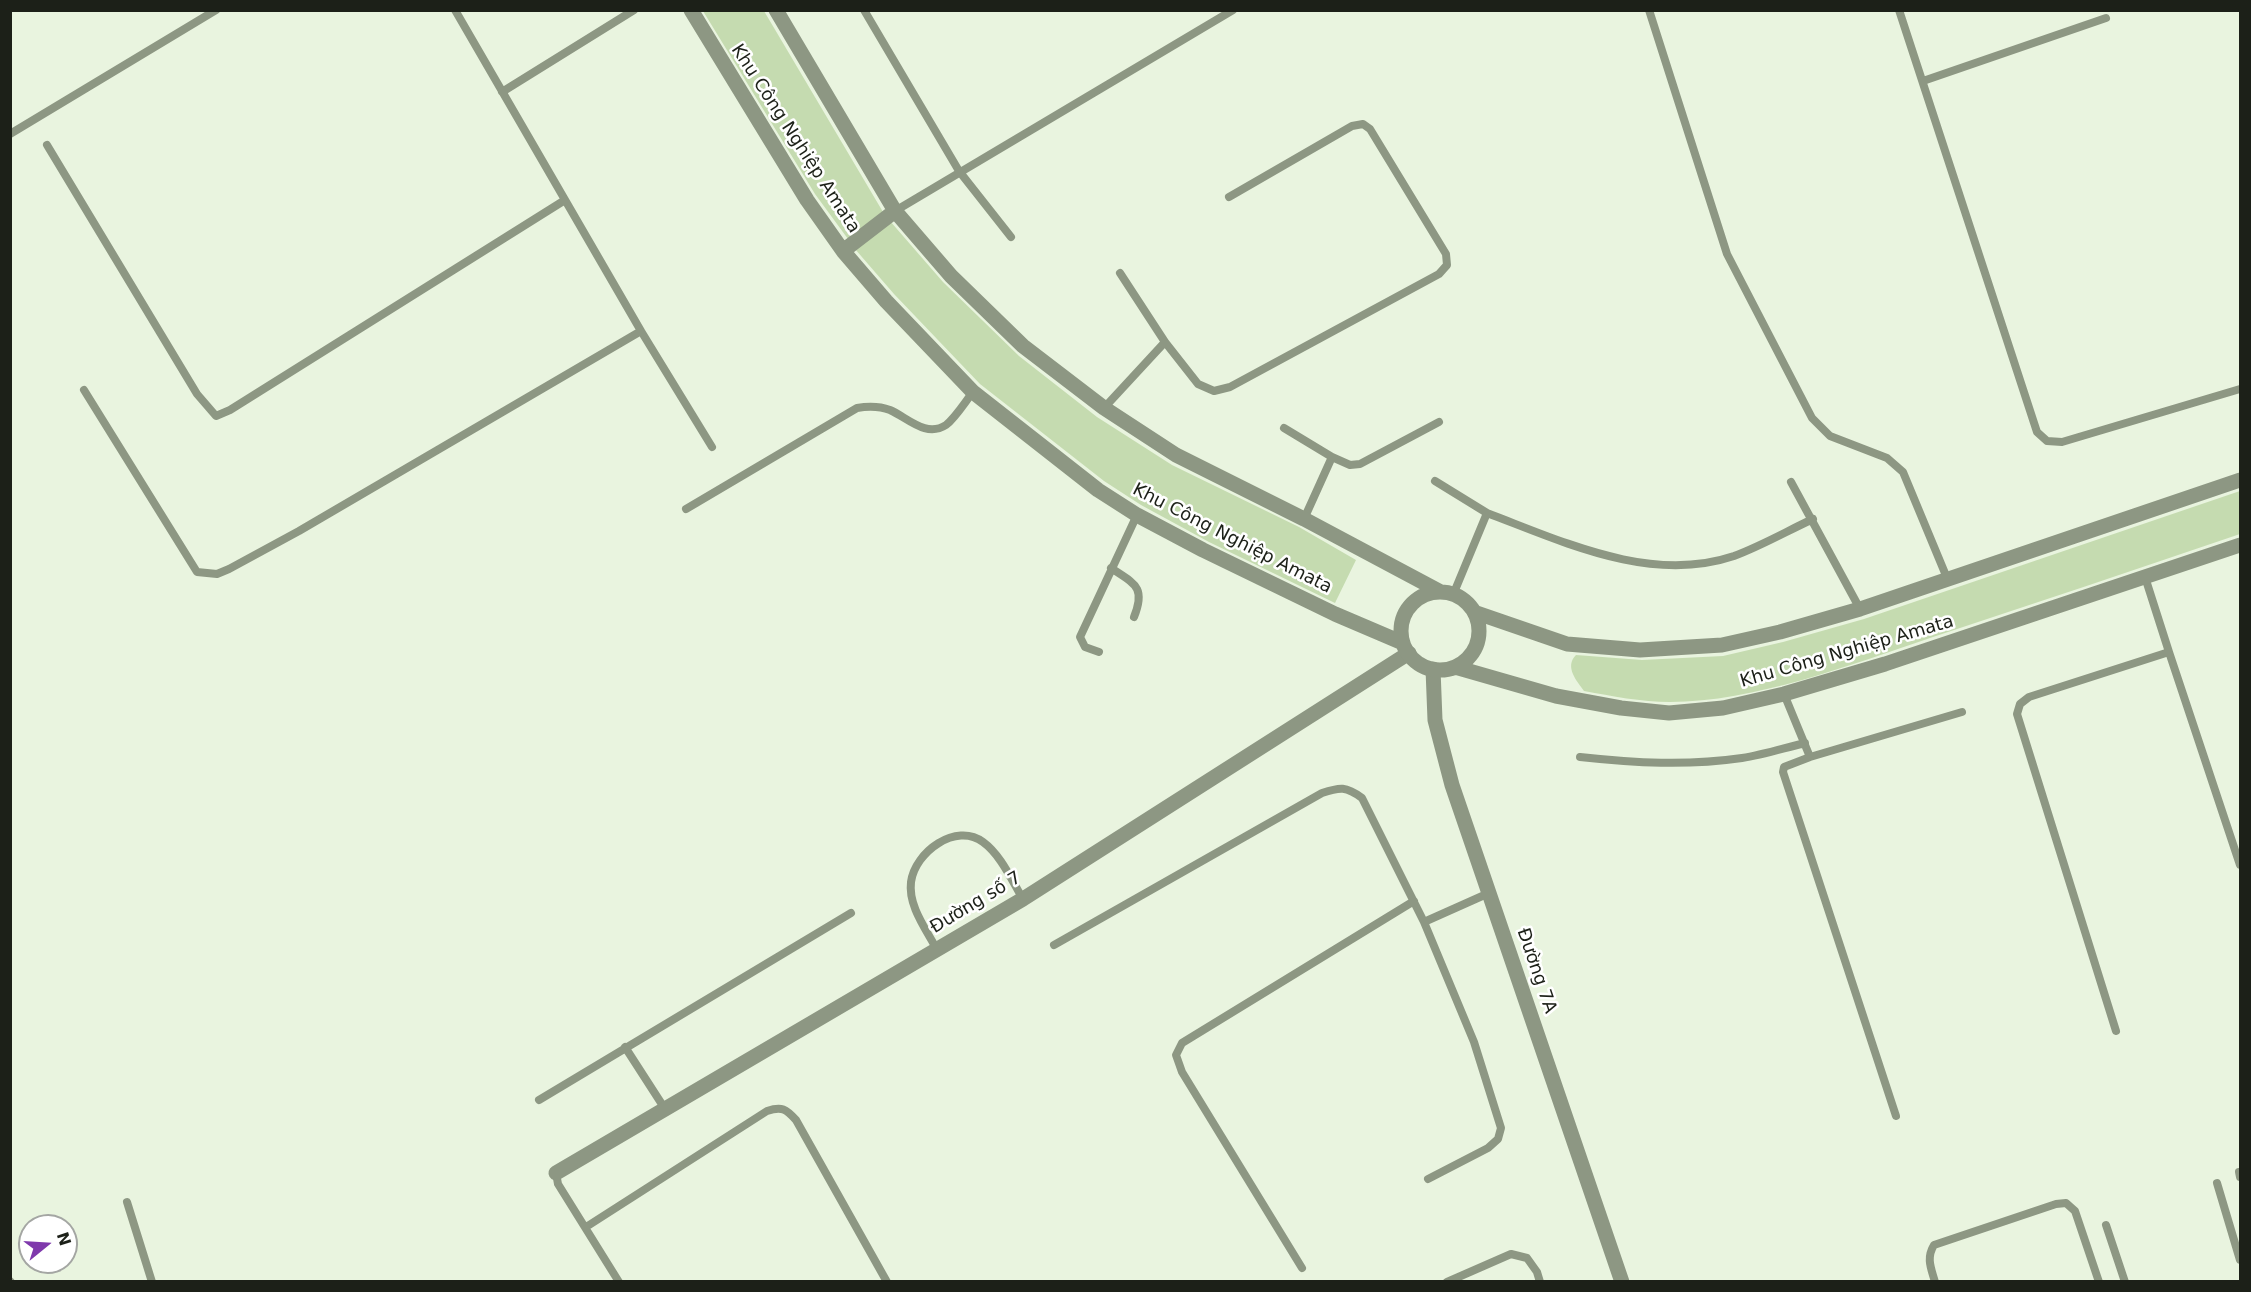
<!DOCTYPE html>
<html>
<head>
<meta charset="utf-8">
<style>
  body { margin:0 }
  #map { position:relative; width:2251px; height:1292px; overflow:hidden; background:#e9f4df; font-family:"DejaVu Sans",sans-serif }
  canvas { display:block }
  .frame { position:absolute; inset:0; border:12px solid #1c2018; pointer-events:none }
  .north { position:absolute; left:18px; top:1214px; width:60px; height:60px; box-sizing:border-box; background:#fff; border:2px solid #a4a6a3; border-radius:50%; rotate:72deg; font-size:16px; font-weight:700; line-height:24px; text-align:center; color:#1c2018 }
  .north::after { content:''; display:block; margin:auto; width:21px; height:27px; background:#7f39ac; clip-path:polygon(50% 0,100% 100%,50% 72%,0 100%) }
</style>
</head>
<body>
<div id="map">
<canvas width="2251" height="1292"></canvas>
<div class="frame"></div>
<div class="north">N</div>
</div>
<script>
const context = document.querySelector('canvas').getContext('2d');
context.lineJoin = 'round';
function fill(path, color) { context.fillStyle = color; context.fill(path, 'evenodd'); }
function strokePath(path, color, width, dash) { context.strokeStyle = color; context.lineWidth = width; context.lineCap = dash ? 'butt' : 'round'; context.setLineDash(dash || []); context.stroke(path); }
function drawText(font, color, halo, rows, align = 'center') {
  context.font = font + ' "DejaVu Sans",sans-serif'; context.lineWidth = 5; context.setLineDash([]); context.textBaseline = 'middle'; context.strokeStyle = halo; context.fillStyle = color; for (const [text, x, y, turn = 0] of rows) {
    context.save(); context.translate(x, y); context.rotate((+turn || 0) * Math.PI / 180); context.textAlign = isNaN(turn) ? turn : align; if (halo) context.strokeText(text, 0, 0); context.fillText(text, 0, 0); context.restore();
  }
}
fill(new Path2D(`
  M703,11H764L883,212L848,239L815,194Z
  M890,221L943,282L1019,356L1097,417L1172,465L1299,527L1356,560L1335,603L1209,542L1141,505L1104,481L980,384L894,294L855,249Z
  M2240,491V534C2137,569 2033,604 1930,638C1850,665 1754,702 1670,702C1641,702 1612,696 1584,691C1577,681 1564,667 1576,655L1642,660L1723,656L1783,642L1864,619Z`), '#c5dbb0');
strokePath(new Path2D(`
  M864,10L959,171L1011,237
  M1649,10L1727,254L1812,418L1830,436L1887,458L1903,472L1947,578
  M1899,10L2037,432L2047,441L2062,442L2240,389
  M1923,81L2106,18
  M502,92L634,10
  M10,134L216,10
  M47,145L197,394L216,416L230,410L565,200
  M895,211L1233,10
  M1120,273L1165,342
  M641,331L712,447
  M84,390L197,572L217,574L229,569L299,531L641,331L455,10
  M1104,408L1165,342L1198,384L1214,391L1230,387L1439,274L1447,265L1446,254L1370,129L1363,124L1352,126L1229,197
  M1284,428L1332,457L1304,519
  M1332,457L1350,465L1360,464L1439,422
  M1435,481L1487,513
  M1791,482L1860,609
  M686,509L857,408C869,406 879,406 890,410C908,418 926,438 946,425C956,417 965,402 973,392
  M1111,568C1135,584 1146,587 1134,617
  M1453,595L1487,513C1564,542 1651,584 1734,556C1761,546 1787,531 1813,519
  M1099,652L1085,647L1080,637L1137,515
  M2169,652L2240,865
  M1784,694L1810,757L1962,712
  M1580,757C1635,763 1687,766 1742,758C1763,755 1784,748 1805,743
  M1810,757L1784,767L1783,772L1896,1116
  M1424,922L1474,1042L1501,1128L1498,1139L1488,1148L1428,1179
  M1054,945L1322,793C1340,787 1346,786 1362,798L1424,922L1489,893
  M937,950C926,929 908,906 911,882C915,852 956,822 983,842C1001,855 1012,881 1023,899
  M2116,1031L2017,714L2020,704L2029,697L2169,652L2145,577
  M625,1047L665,1109
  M539,1100L851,913
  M2239,1172L2240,1177
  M556,1173L558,1184L619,1282
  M2217,1183L2240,1260
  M127,1202L152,1282
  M2106,1225L2125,1282
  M586,1227L767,1111C782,1106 786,1109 796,1120L887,1282
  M1302,1268L1182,1072L1176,1055L1182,1043L1414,901
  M10,1281L11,1282
  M1447,1282L1511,1254L1527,1258L1537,1272L1540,1282
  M1935,1282C1931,1268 1926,1258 1934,1245L2056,1204L2066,1203L2075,1211L2099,1282`), '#8d9783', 8);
strokePath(new Path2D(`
  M1433,669L1435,720L1452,785L1622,1282
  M556,1173L1023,899L1409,653`), '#8d9783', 15);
strokePath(new Path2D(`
  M691,10L807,200L843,251L886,301L973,392L1098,490L1137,515L1203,550L1335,614L1403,643
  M776,10L895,211L951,276L1023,346L1104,408L1176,455L1304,519L1441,592
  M843,251L895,211
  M1401 631a39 39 0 1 1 78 0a39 39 0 1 1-78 0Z
  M1474,612L1567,644L1640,650L1722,645L1780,632L1860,609L2240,480
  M1455,667L1556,696L1621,708L1669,713L1723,708L1784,694L1885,664L2240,545`), '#8d9783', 15);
drawText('18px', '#1c2018', '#fff', [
  ["Khu Công Nghiệp Amata",795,139,57],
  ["Khu Công Nghiệp Amata",1232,539,27],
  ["Khu Công Nghiệp Amata",1847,652,-16],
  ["Đường số 7",976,903,-31],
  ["Đường 7A",1536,971,71]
]);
</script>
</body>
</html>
